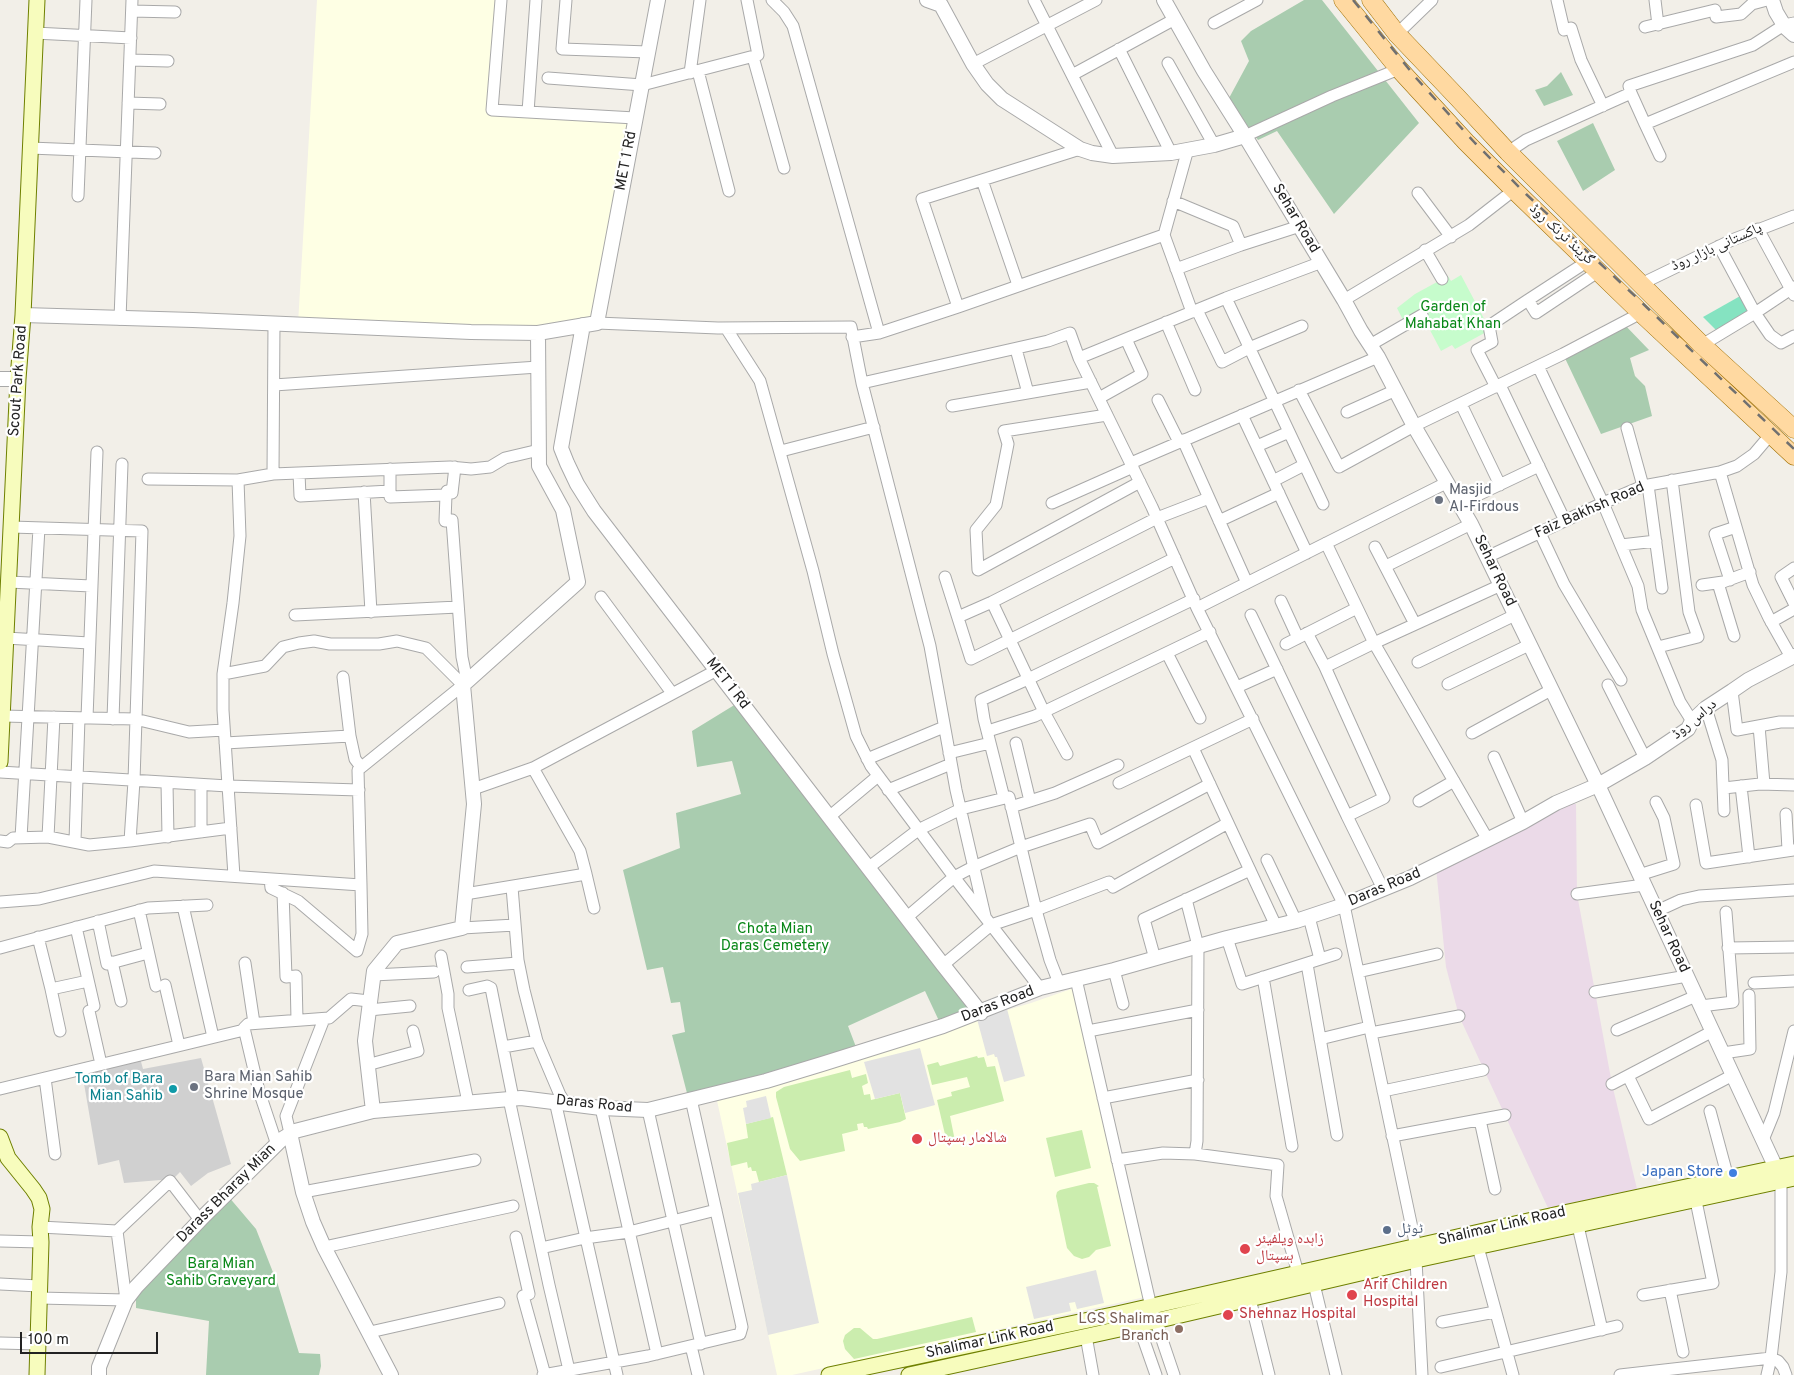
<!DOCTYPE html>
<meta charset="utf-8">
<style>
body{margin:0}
#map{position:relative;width:1794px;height:1375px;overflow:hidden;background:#f2efe8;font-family:Overpass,sans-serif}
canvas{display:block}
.scale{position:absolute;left:20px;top:1332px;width:138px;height:22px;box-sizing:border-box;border:2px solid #222;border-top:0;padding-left:6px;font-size:15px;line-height:18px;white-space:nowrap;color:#222;-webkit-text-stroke:4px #fff;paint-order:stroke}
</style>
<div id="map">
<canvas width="1794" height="1375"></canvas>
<div class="scale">100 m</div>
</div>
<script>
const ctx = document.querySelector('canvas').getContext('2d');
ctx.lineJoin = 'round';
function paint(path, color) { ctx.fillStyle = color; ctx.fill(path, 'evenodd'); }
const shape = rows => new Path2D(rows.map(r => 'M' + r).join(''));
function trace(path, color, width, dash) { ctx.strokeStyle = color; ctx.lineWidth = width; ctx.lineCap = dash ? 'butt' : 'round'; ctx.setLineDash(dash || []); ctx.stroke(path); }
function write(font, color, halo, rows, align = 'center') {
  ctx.font = font + ' Overpass,"Noto Naskh Arabic",sans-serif'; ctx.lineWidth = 4.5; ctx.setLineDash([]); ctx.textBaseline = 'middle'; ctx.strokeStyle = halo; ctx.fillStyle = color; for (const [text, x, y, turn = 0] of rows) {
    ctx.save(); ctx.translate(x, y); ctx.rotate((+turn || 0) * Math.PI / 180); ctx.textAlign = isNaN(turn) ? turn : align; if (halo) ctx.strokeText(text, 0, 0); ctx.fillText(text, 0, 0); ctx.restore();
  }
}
paint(shape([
 [1556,803,1576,804,1577,894,1612,1084,1637,1189,1548,1208,1459,1016,1446,967,1436,868]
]), '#ebdae8');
paint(shape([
 [317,0,501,0,492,109,635,118,597,323,538,333,298,324],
 [1074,988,1145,1297,792,1375,777,1375,716,1096,1031,1003]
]), '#feffe4');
paint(shape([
 [140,1058,143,1069,201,1058,231,1164,208,1173,191,1186,180,1172,173,1179,124,1183,119,1160,98,1165,82,1072]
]), '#d0d0d0');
paint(shape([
 [977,1056,978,1058,984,1057,987,1067,995,1066,1004,1101,950,1116,955,1141,947,1143,937,1100,952,1096,951,1092,970,1087,967,1077,932,1085,927,1065,938,1062,940,1066],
 [850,1070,852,1078,866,1074,868,1083,862,1086,864,1095,870,1094,871,1100,900,1093,906,1119,900,1122,868,1129,867,1127,864,1127,863,1123,857,1124,858,1130,842,1134,845,1151,800,1161,790,1149,776,1097,776,1092,784,1087],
 [773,1117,787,1175,759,1182,756,1171,752,1171,751,1167,748,1168,747,1162,731,1166,727,1143,748,1138,746,1124],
 [1082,1130,1091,1168,1055,1177,1046,1138],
 [1089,1183,1094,1183,1099,1186,1097,1187,1111,1246,1096,1250,1089,1257,1082,1259,1074,1256,1067,1248,1056,1196,1057,1192,1060,1190],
 [972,1317,976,1332,854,1359,845,1349,843,1341,845,1335,854,1328,860,1328,873,1339,877,1339]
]), '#cbedae');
paint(shape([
 [1304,0,1322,0,1419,123,1334,214,1277,131,1258,140,1228,100,1249,61,1241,41,1251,31],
 [1561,72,1573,95,1544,106,1535,90,1547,86],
 [1593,123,1615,170,1583,191,1557,141],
 [1623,323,1649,350,1630,358,1635,376,1645,386,1652,416,1601,434,1563,354],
 [736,704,976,1011,940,1023,925,991,848,1026,856,1047,688,1097,672,1035,685,1032,680,1002,671,1003,663,967,647,970,623,870,680,848,676,813,741,794,732,761,697,767,692,731],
 [228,1196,256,1229,278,1285,299,1353,320,1354,321,1366,319,1375,206,1375,209,1321,136,1308,136,1299,142,1286]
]), '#a9ccaf');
paint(shape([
 [1461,275,1490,330,1455,349,1452,345,1441,351,1422,315,1405,324,1397,308,1415,294,1448,276,1451,281]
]), '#c6fccc');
paint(shape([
 [1742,295,1753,312,1719,333,1703,317]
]), '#85e3c1');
paint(shape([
 [1007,1009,1025,1076,1004,1082,997,1057,995,1057,994,1054,987,1056,977,1019],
 [920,1048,935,1105,905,1113,900,1093,875,1099,864,1062],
 [766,1096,771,1118,746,1124,743,1108,747,1107,746,1101],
 [787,1175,819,1323,768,1335,738,1193,752,1190,751,1184],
 [1096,1270,1104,1303,1077,1309,1075,1302,1069,1303,1071,1311,1034,1319,1026,1287]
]), '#e2e2e2');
const minor = shape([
 [501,0,492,110,635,118],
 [566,0,562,49,648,52],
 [772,0,784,12,793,26,879,333],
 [1034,0,1113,156],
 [1557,0,1564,30,1571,28,1581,60,1603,106],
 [1655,0,1658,25],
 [132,11,175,12],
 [1214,23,1257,0],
 [1645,27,1715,10,1716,17,1741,14,1752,4,1767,0],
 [35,33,131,38],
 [1397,34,1432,0],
 [1119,49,1171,153],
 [753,57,784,168],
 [130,60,168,61],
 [1168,63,1214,145],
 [973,64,1096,0],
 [698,71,729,191],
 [690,73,700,0],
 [1072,75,1175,19],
 [548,78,642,85,758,55,747,0],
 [1631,93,1645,124,1794,62],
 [128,103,160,104],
 [528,112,536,0],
 [1645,124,1660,156],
 [1245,136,1332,96,1399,69],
 [30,148,155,153],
 [1188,149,1164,235,1192,312],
 [1508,152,1526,140,1631,93,1629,86,1753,45,1784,25,1794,23],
 [982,180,1018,285],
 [1418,193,1451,237],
 [78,196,86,0],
 [1173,201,1233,226,1241,245],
 [1758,229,1794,295],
 [1719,246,1755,313,1770,335,1781,343,1794,336],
 [1425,250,1442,279],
 [1176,269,1241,245,1300,226],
 [1641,284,1732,240,1794,216],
 [1226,298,1323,504],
 [1344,300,1469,225,1514,190],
 [1528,300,1588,261],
 [958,307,922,199,1080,149],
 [1197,310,1222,362,1249,348,1302,326],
 [120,319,132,0],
 [1166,322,1195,390],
 [597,323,718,328,851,327,862,383,930,646,956,790,985,916],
 [726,328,760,381,813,571,833,654,856,736,871,766,954,877,1040,988],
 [852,337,879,333,958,307,1164,235],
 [1370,345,1422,315],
 [1702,345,1755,313,1794,287],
 [1016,349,1028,393],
 [1079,358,1226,298,1322,262],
 [1538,366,1603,503,1638,586,1642,610,1680,702,1692,721],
 [862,383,1048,341,1070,333,1079,358,1152,507,1197,608,1344,905,1416,1247],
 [274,385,538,367],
 [1500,385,1565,521],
 [1496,387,1477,350,1492,342,1489,326,1528,300,1536,313,1599,271],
 [1299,390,1339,467,1414,426,1563,354,1641,313],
 [1099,398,1142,374,1126,339],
 [1158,400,1179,442],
 [1461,404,1500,485],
 [952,406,1091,382],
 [1347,412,1396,390],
 [1107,415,1004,431,1008,444,996,505,976,530,978,570,1140,482],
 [1242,415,1307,553],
 [1627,428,1643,486],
 [1183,440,1247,583],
 [1257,446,1289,432],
 [781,451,874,427],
 [1131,463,1378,357],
 [455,467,452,493,447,491,446,495,445,521,452,520,462,657,467,681],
 [390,469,390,497,446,495],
 [1720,472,1753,585,1769,618,1791,657],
 [299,473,300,496,390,491],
 [273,474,450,467,471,469,490,467,505,458,539,450],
 [148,479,238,480,273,474,274,323],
 [1273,481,1304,465],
 [1648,485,1662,588],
 [364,492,371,612],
 [1052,503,1133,467],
 [1459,504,1539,466],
 [1219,521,1279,493],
 [11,527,142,531,134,781,130,841],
 [1540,533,1564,584,1621,680],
 [1326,543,1374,643,1488,840],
 [1621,545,1656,541],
 [1375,547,1415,624],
 [1487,557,1603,503,1643,486,1720,472,1737,466,1754,454,1771,434],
 [1386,566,1471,524],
 [1794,568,1781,577,1794,603],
 [945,577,971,659,1175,558],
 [1730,580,1715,534,1736,527],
 [9,582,91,586],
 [1718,583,1734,636],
 [1702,585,1723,582,1750,572],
 [601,597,672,693],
 [1281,601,1298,638],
 [992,602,1157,518,1209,498],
 [1197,608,1446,483],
 [295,615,458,607],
 [1251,615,1347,816],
 [958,617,992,602,1044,712,1067,754],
 [1771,622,1794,609],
 [1307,633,1325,667,1384,798,1347,816,1383,889],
 [6,638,89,643],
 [1286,644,1357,608],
 [1658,647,1698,637,1689,612,1672,480],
 [1167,653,1200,718],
 [1418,662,1515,615],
 [1325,667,1374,643,1501,585],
 [343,677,350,736,355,759,361,767],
 [1448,684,1529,645],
 [1608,685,1645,758],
 [1237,687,1277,669],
 [1732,691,1737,730,1780,722,1794,722],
 [1706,708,1722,760,1724,811],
 [2,716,135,719,189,732,224,730],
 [87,718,97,452],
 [113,719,122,464],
 [1759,726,1764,784],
 [988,731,1035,716,1210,632],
 [1472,733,1551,690],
 [225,743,350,736],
 [1016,743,1030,801],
 [1193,748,1276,926],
 [949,753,990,743],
 [1494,757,1523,822],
 [867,759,944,727],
 [533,768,580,851,586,874],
 [0,772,228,786,359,790],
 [167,783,168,837],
 [1119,783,1253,719],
 [1741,786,1749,857],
 [1724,788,1760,784,1794,785],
 [473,789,533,768,717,670],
 [888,790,951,764],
 [1004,798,984,719,981,700,1028,679,1194,599],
 [1419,801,1454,781],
 [1696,805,1706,863,1794,850],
 [1011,807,1055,793,1118,765],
 [1786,814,1788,850],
 [829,817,878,776],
 [201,832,201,785],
 [48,837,54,717],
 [21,838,39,528],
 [0,841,8,842,13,838,48,837,89,845,130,841,231,828],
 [75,841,79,718],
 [1267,860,1296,921],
 [868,868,918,830,961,809,1009,797,1036,910,1050,960,1059,983],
 [1639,875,1674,864,1664,818,1656,802],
 [234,876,223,710,223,674,233,603,240,536,238,480],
 [270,879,271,888,298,901,357,951,362,934,361,885],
 [512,887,518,960,524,990,537,1041,560,1095,565,1103],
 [283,893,286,977,296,976,297,1020],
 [465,894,586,874,594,908],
 [1577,894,1644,885],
 [1186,899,1198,946,1197,1141,1195,1154,1278,1165,1276,1196,1298,1273],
 [0,902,39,899,154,871,361,885,358,770,463,685,426,648,397,641,379,644,330,644,314,641,299,643,283,647,265,666,223,674],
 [183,906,213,1037],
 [139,910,156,986],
 [1657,911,1681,900,1699,896,1794,890],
 [1309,917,1320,959],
 [906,918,954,877,973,867,1021,847,1090,824,1098,843,1210,784],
 [98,921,107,964,148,953],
 [76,927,94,1006],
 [462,928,515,925],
 [38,937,51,989,88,981],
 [1227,938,1242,984,1336,954],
 [0,948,148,908,207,905],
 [1728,948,1794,947],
 [441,956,448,994,448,1008,468,1102],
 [1155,959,1144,919,1250,870],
 [112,962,121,1001],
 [245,963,254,1023],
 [1307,964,1337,1135],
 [943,965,991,925,1036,910,1109,882,1113,887,1228,823],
 [467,967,518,963],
 [1114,970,1123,1004],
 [1358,972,1437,954],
 [373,975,434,972],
 [1263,977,1292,1146],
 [1076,979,1151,1307,1174,1375],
 [1754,983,1794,981],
 [165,985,179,1045],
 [51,989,60,1031],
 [469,990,487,986,491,988,513,1098],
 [1595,992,1687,976],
 [1701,1006,1733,1002,1726,912],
 [369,1010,410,1006],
 [89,1011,101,1064],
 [1617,1030,1696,996],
 [1088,1031,1198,1010],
 [1371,1033,1459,1016],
 [1320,1039,1369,1027],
 [503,1047,537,1041],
 [1723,1053,1750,1049,1749,995],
 [367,1065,418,1051,413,1031],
 [1628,1076,1649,1119,1733,1075],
 [45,1078,55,1154],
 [1612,1084,1713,1031],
 [0,1089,244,1030],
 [1383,1091,1483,1070],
 [1103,1098,1198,1080],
 [509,1099,549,1285,569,1370],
 [555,1101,617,1375],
 [601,1108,657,1354],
 [648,1110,701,1344],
 [1710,1111,1728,1178],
 [1480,1120,1495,1189],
 [290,1133,286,1116,324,1019],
 [1392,1136,1505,1115],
 [1763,1140,1774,1113,1794,1031],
 [277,1145,259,1091,244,1028,248,1024,329,1018,351,999,369,1001],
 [1117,1160,1163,1153,1195,1154],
 [303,1192,475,1160],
 [1578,1226,1602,1330],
 [40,1227,117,1231],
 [516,1237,529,1294,523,1296,545,1375],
 [0,1241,41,1242],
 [324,1247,513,1206],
 [1478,1247,1513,1375],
 [541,1248,585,1238,629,1232,716,1210],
 [1416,1260,1422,1375],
 [0,1284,39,1286],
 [1314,1284,1336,1375],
 [1670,1290,1683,1352],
 [1643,1295,1713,1283,1696,1201],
 [39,1298,126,1300,117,1231,170,1181,200,1220],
 [1250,1299,1269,1375],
 [1136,1318,1156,1375],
 [1442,1322,1495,1312],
 [370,1332,499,1303],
 [1086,1336,1093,1375],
 [0,1343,38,1344],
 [691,1346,698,1375],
 [1441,1367,1617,1326],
 [543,1375,648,1356,740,1334,742,1327,691,1099],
 [1620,1375,1771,1358,1778,1361,1783,1367,1786,1375],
 [1767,1375,1771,1358,1781,1272,1781,1181]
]);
const tertiary = shape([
 [927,0,941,5,973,64,987,84,1002,99,1080,149,1092,153,1113,156,1171,153,1214,145,1245,136],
 [1164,0,1204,71,1245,136,1344,300,1361,331,1378,357,1414,426,1471,524,1598,785,1776,1168],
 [1772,0,1776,12,1785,27,1794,35],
 [23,315,193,320,471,332,538,333,597,323,658,0],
 [583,325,561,448,567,463,577,484,594,511,943,965,981,1013],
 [0,379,18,379],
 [373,1111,521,1098,601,1108,648,1110,766,1081,822,1064,943,1026,1040,988,1114,970,1227,938,1296,921,1344,905,1410,878,1523,822,1556,803,1598,785,1645,758,1688,729,1692,721,1706,708,1732,691,1748,680,1794,656],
 [290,1133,303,1192,313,1222,324,1247,391,1375],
 [99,1375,99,1367,126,1300,136,1287,205,1215,282,1139,295,1131,373,1111,365,1041,374,971,397,943,462,928,474,804,463,685,578,582,563,510,539,466,538,333]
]);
const secondary = shape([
 [0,762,18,379,23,315,37,0],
 [0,1137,8,1158,33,1189,39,1198,42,1209,40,1227,41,1242,37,1375],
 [829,1375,1117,1314,1559,1214,1794,1164],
 [909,1375,1138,1325,1416,1260,1794,1178]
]);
const primary = shape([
 [1343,0,1399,69,1466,142,1514,190,1641,313,1794,456],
 [1371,0,1397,34,1457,97,1508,152,1702,345,1794,429]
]);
trace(minor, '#a9a9a9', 13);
trace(tertiary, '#a9a9a9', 16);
trace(secondary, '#6f8001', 17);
trace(primary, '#9f6f00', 19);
trace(minor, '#fff', 11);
trace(tertiary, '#fff', 14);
trace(secondary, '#f7fcbd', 15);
trace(primary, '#ffd9a1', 18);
trace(shape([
 [1353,0,1417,79,1475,143,1526,194,1637,298,1794,449]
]), '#707070', 2.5, [10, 10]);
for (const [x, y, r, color] of [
 [1439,500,5,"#6b7280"],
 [194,1087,5,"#6b7280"],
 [173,1089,5,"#0f9aa8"],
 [917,1139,6,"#e0444e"],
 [1733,1173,5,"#3f7fe0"],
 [1387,1230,5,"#5c6f8a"],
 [1245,1249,6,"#e0444e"],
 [1352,1295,6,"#e0444e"],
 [1228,1315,6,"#e0444e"],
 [1179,1329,5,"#8d6e63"]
]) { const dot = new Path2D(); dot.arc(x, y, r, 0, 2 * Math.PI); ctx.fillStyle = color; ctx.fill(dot); trace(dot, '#fff', 2); }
write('15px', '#222', '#fff', [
 ["MET 1 Rd",627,161,-79],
 ["Sehar Road",1295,219,59],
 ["گرینڈ ٹرنک روڈ",1561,235,43],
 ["پاکستانی بازار روڈ",1717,248,-24],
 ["Scout Park Road",19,381,-86],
 ["Faiz Bakhsh Road",1590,511,-24],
 ["Sehar Road",1494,571,64],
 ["MET 1 Rd",727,684,52],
 ["دراس روڈ",1695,720,-40],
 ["Daras Road",1385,888,-23],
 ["Sehar Road",1668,937,65],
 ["Daras Road",998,1005,-21],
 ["Daras Road",594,1105,6],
 ["Darass Bharay Mian",227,1194,-45],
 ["Shalimar Link Road",1502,1227,-13],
 ["Shalimar Link Road",990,1341,-12]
]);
write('15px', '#088717', '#fff', [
 ["Garden of",1453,308],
 ["Mahabat Khan",1453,325],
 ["Chota Mian",775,930],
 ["Daras Cemetery",775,947],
 ["Bara Mian",221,1265],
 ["Sahib Graveyard",221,1282]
]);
write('15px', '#5b616d', '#fff', [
 ["Masjid",1449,491],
 ["Al-Firdous",1449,508],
 ["Bara Mian Sahib",204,1078],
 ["Shrine Mosque",204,1095]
], 'left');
write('15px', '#0d838f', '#fff', [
 ["Tomb of Bara",163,1080],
 ["Mian Sahib",163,1097]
], 'right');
write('15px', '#be3a42', '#fff', [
 ["شالامار ہسپتال",928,1139],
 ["زاہدہ ویلفیئر",1256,1240],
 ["ہسپتال",1256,1257],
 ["Arif Children",1363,1286],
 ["Hospital",1363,1303],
 ["Shehnaz Hospital",1239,1315]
], 'left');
write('15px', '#366cbe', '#fff', [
 ["Japan Store",1723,1173]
], 'right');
write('15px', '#4e5e75', '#fff', [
 ["ٹوٹل",1397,1230]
], 'left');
write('15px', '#785e54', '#fff', [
 ["LGS Shalimar",1169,1320],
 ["Branch",1169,1337]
], 'right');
</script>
